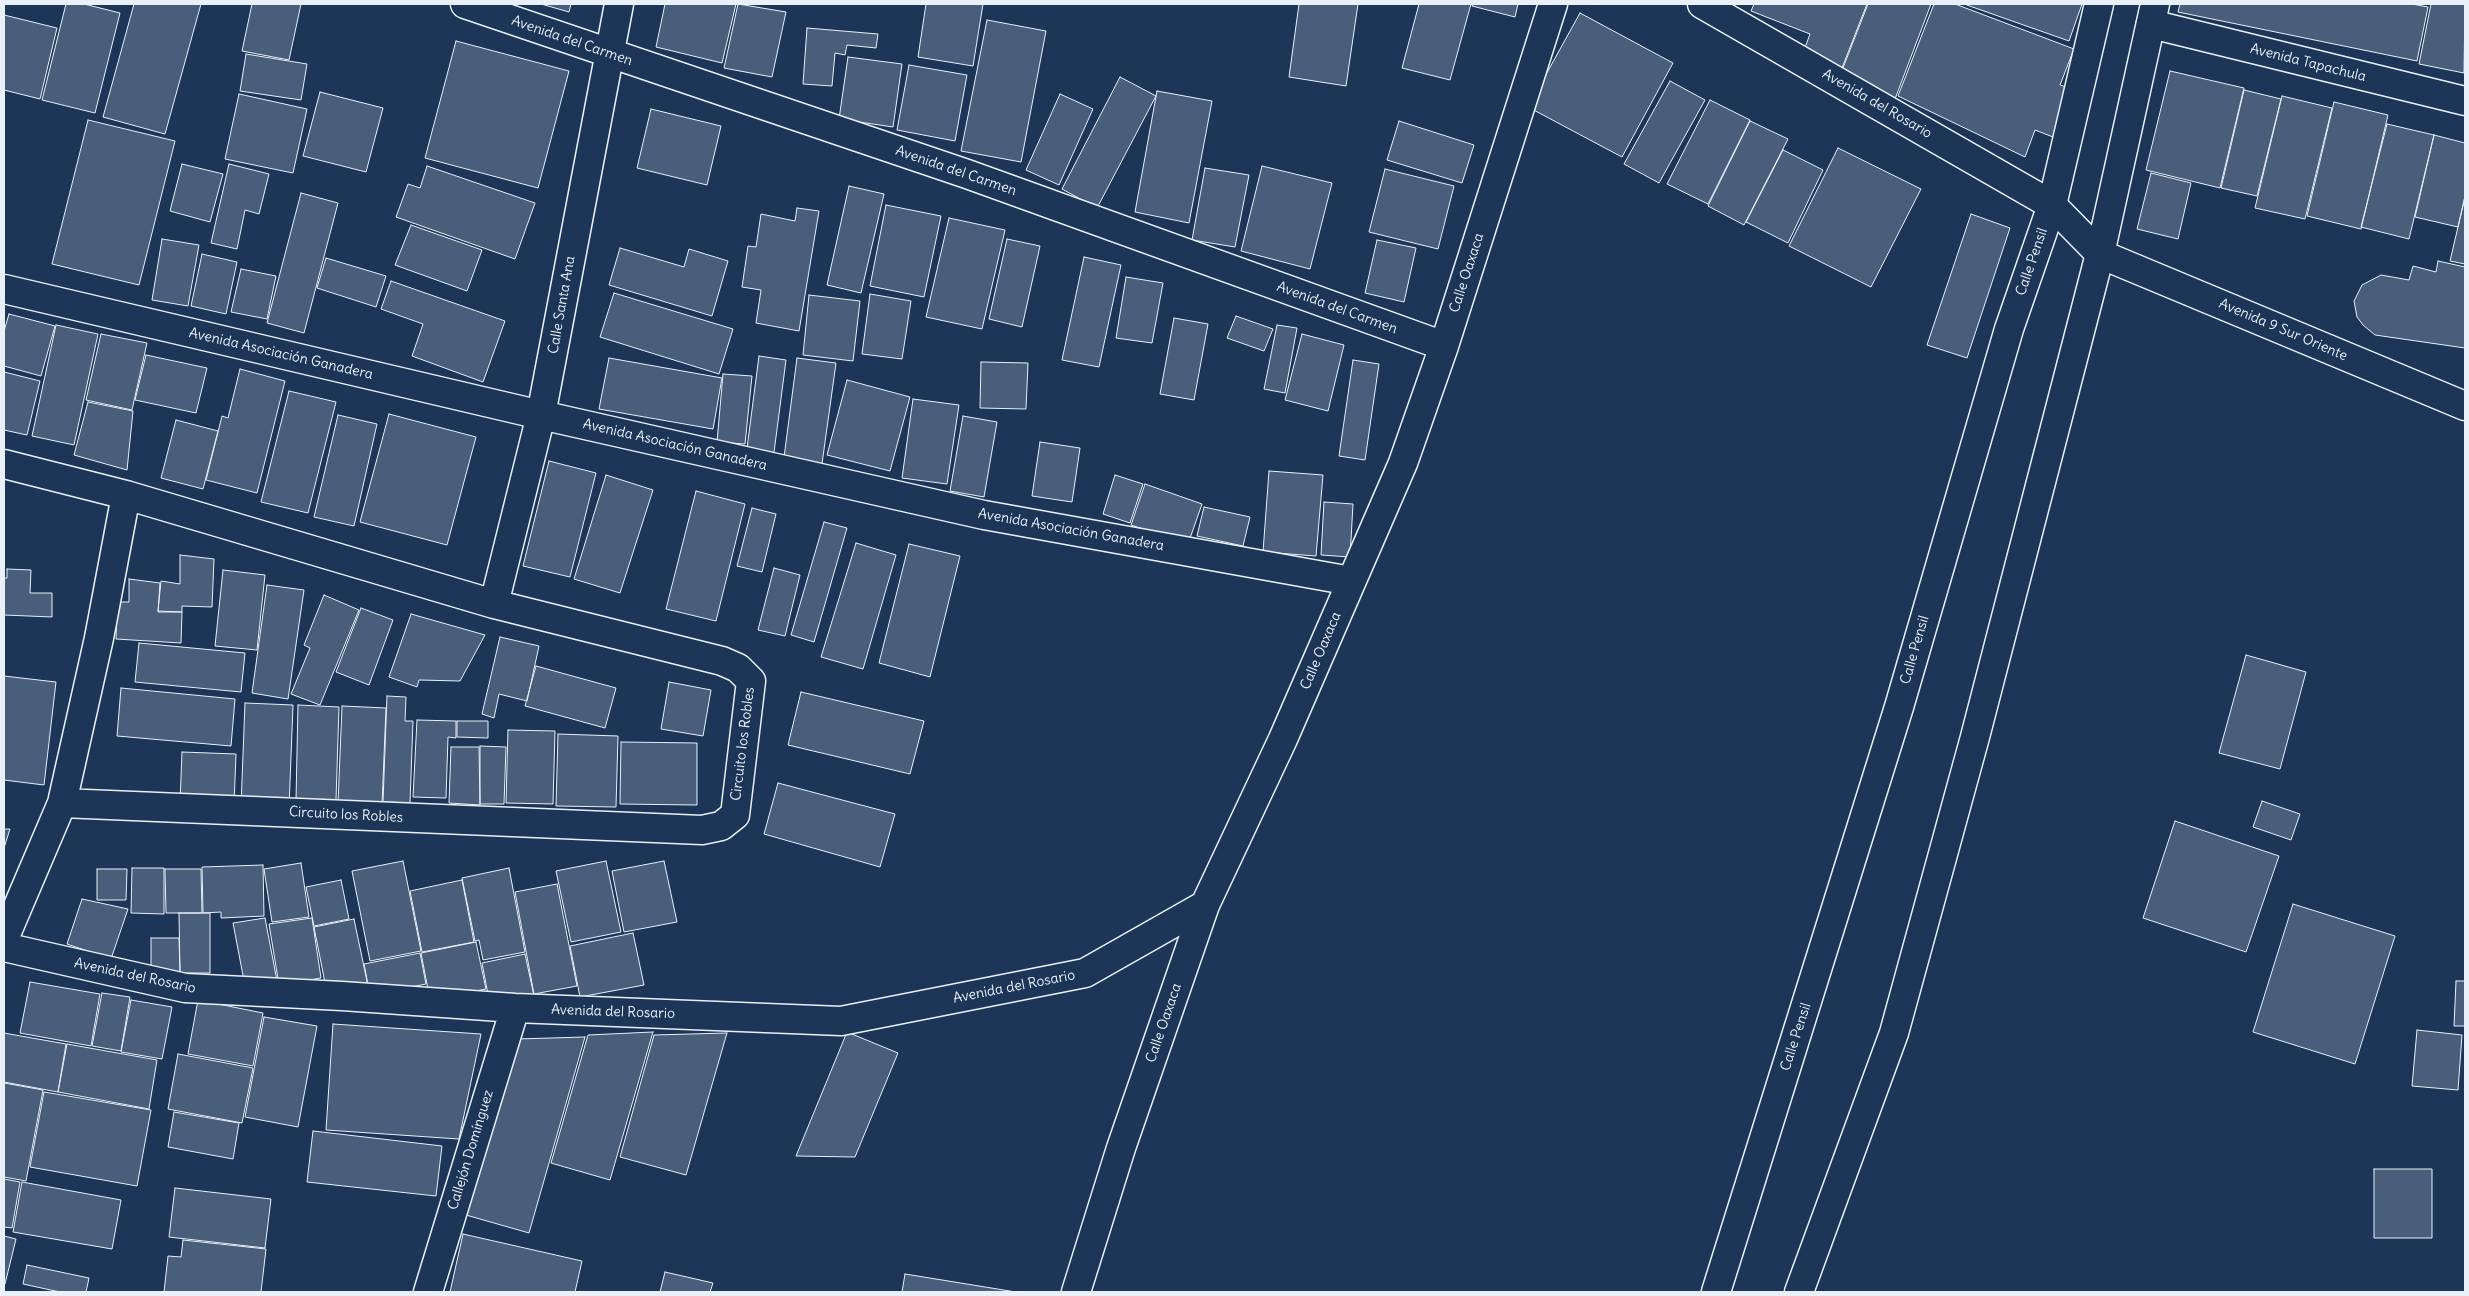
<!DOCTYPE html>
<meta charset="utf-8">
<style>
body{margin:0}
#map{position:relative;width:2469px;height:1296px;overflow:hidden;background:#1d3557;font-family:Delius,sans-serif}
canvas{display:block}
.frame{position:absolute;inset:0;border:5px solid #e8f1f8;pointer-events:none}
</style>
<div id="map">
<canvas width="2469" height="1296"></canvas>
<div class="frame"></div>
</div>
<script>
const ctx = document.querySelector('canvas').getContext('2d');
ctx.lineJoin = 'round';
function paint(path, color) { ctx.fillStyle = color; ctx.fill(path, 'evenodd'); }
const shape = rows => new Path2D(rows.map(r => 'M' + r).join(''));
function trace(path, color, width, dash) { ctx.strokeStyle = color; ctx.lineWidth = width; ctx.lineCap = dash ? 'butt' : 'round'; ctx.setLineDash(dash || []); ctx.stroke(path); }
function write(font, color, halo, rows, align = 'center') {
  ctx.font = font + ' Delius,sans-serif'; ctx.lineWidth = 5; ctx.setLineDash([]); ctx.textBaseline = 'middle'; ctx.strokeStyle = halo; ctx.fillStyle = color; for (const [text, x, y, turn = 0] of rows) {
    ctx.save(); ctx.translate(x, y); ctx.rotate((+turn || 0) * Math.PI / 180); ctx.textAlign = isNaN(turn) ? turn : align; if (halo) ctx.strokeText(text, 0, 0); ctx.fillText(text, 0, 0); ctx.restore();
  }
}
const building = shape([
 [66,4,84,4,120,13,95,113,42,100,66,4],
 [134,4,201,4,165,134,103,117,134,4],
 [252,4,301,4,289,60,242,51,252,4],
 [541,4,571,4,569,12,541,4],
 [665,4,736,4,722,63,656,47,665,4],
 [738,4,786,12,772,77,724,68,738,4],
 [926,4,983,4,973,66,918,57,926,4],
 [1299,4,1358,4,1346,86,1289,77,1299,4],
 [1419,4,1471,4,1450,80,1402,68,1419,4],
 [1473,4,1518,4,1515,17,1472,6,1473,4],
 [1754,4,1867,4,1842,68,1803,53,1810,34,1751,11,1754,4],
 [1868,4,1931,4,1895,99,1839,78,1868,4],
 [1934,4,1955,4,2074,49,2060,85,2072,89,2053,137,2035,130,2025,157,1898,96,1934,4],
 [1964,4,2082,4,2069,41,1964,4],
 [2180,4,2412,4,2428,7,2417,61,2178,12,2180,4],
 [2431,4,2465,4,2464,73,2419,64,2431,4],
 [1580,13,1673,63,1622,157,1528,107,1580,13],
 [4,15,57,28,40,99,4,90,4,15],
 [987,20,1046,31,1021,162,961,151,987,20],
 [807,28,878,34,876,48,847,45,845,55,835,53,832,86,803,84,807,28],
 [456,41,569,71,538,188,425,158,456,41],
 [246,54,307,64,301,100,240,91,246,54],
 [848,57,902,64,893,127,839,119,848,57],
 [909,65,967,75,955,141,897,130,909,65],
 [2170,71,2244,88,2220,188,2146,170,2170,71],
 [1120,77,1156,96,1097,208,1062,189,1120,77],
 [1670,81,1705,100,1659,183,1624,164,1670,81],
 [2244,90,2281,99,2257,196,2221,188,2244,90],
 [1157,91,1212,101,1189,223,1135,212,1157,91],
 [320,92,383,108,366,172,303,156,320,92],
 [239,94,307,109,293,173,225,159,239,94],
 [1060,94,1093,109,1059,185,1026,170,1060,94],
 [2282,96,2332,108,2305,219,2255,208,2282,96],
 [1710,100,1750,120,1708,204,1667,184,1710,100],
 [2334,102,2388,115,2361,229,2307,216,2334,102],
 [651,109,721,126,707,185,637,168,651,109],
 [88,120,175,141,139,285,52,264,88,120],
 [1399,121,1474,145,1462,183,1387,160,1399,121],
 [1750,121,1788,139,1744,225,1708,206,1750,121],
 [2387,124,2434,135,2409,239,2361,227,2387,124],
 [2434,135,2465,143,2465,196,2458,227,2415,217,2434,135],
 [1838,148,1921,189,1871,287,1789,246,1838,148],
 [1783,150,1823,170,1788,243,1746,222,1783,150],
 [182,164,223,174,210,222,170,211,182,164],
 [229,164,269,174,259,214,245,210,237,249,211,243,229,164],
 [427,166,535,203,515,259,396,217,408,184,420,188,427,166],
 [1262,166,1332,183,1310,269,1241,251,1262,166],
 [1205,168,1249,175,1235,247,1192,240,1205,168],
 [1385,169,1454,186,1438,249,1369,232,1385,169],
 [2151,173,2191,183,2178,239,2137,229,2151,173],
 [849,186,884,194,861,293,827,285,849,186],
 [301,193,338,203,304,333,267,323,301,193],
 [2465,197,2465,264,2450,261,2465,197],
 [886,205,941,216,924,297,870,286,886,205],
 [797,208,819,211,799,331,756,323,761,290,742,287,748,246,756,247,761,214,795,221,797,208],
 [1971,214,2010,228,1967,358,1927,345,1971,214],
 [949,218,1005,230,982,329,926,317,949,218],
 [411,225,482,250,467,291,395,265,411,225],
 [162,239,199,245,188,306,152,300,162,239],
 [1007,239,1040,246,1022,327,989,319,1007,239],
 [1377,240,1416,248,1404,302,1365,293,1377,240],
 [620,248,684,267,689,249,728,261,712,316,609,285,620,248],
 [202,254,237,262,226,314,191,306,202,254],
 [1084,257,1121,265,1099,367,1062,360,1084,257],
 [326,258,386,276,376,307,317,288,326,258],
 [2438,261,2465,267,2465,348,2375,335,2363,325,2357,317,2354,301,2362,285,2381,275,2409,280,2413,266,2436,272,2438,261],
 [241,269,276,276,267,319,231,312,241,269],
 [1126,277,1163,283,1152,343,1116,338,1126,277],
 [391,281,505,321,483,382,412,356,423,324,381,309,391,281],
 [614,293,733,329,719,374,600,337,614,293],
 [870,294,911,301,902,359,862,354,870,294],
 [809,295,860,301,853,361,803,355,809,295],
 [9,314,55,326,41,376,4,366,4,331,9,314],
 [1236,316,1273,329,1264,351,1227,338,1236,316],
 [1174,318,1208,324,1194,400,1160,394,1174,318],
 [56,325,98,334,74,445,32,436,56,325],
 [1277,325,1297,328,1285,393,1264,389,1277,325],
 [101,334,147,343,132,410,86,400,101,334],
 [1302,334,1344,345,1328,411,1285,400,1302,334],
 [146,355,207,368,196,413,135,400,146,355],
 [759,356,786,360,773,460,746,456,759,356],
 [609,358,722,378,713,429,599,409,609,358],
 [797,358,836,363,821,471,783,465,797,358],
 [1353,360,1379,364,1365,460,1339,456,1353,360],
 [981,362,1028,363,1026,409,980,408,981,362],
 [240,369,285,381,257,493,206,480,222,416,228,418,240,369],
 [4,372,40,381,27,435,4,430,4,372],
 [723,374,752,376,745,444,717,442,723,374],
 [847,380,910,397,890,471,827,455,847,380],
 [289,391,336,402,308,513,261,502,289,391],
 [913,399,959,405,947,484,902,478,913,399],
 [88,402,133,411,127,470,74,455,88,402],
 [389,414,476,437,447,545,360,522,389,414],
 [338,415,377,424,354,526,314,517,338,415],
 [963,416,997,422,984,497,950,491,963,416],
 [176,420,218,431,203,489,161,478,176,420],
 [1040,442,1080,448,1072,502,1032,496,1040,442],
 [549,461,596,473,570,577,523,566,549,461],
 [1269,471,1323,475,1316,556,1263,552,1269,471],
 [606,475,653,490,620,593,574,579,606,475],
 [1115,475,1143,484,1130,523,1103,514,1115,475],
 [1145,484,1202,504,1188,544,1131,525,1145,484],
 [696,491,745,504,716,621,666,609,696,491],
 [1324,502,1353,504,1350,557,1321,555,1324,502],
 [1204,507,1250,517,1243,546,1197,536,1204,507],
 [752,508,776,514,762,572,737,566,752,508],
 [824,522,847,528,814,642,791,635,824,522],
 [856,543,896,555,863,669,821,657,856,543],
 [909,544,960,556,930,677,879,663,909,544],
 [180,555,214,559,212,607,182,606,182,612,158,611,161,581,180,584,180,555],
 [774,568,800,575,785,636,758,630,774,568],
 [7,569,31,570,30,593,52,593,52,617,4,615,4,578,7,578,7,569],
 [223,570,265,575,257,650,215,646,223,570],
 [129,579,160,583,158,612,182,612,181,643,116,639,117,602,129,602,129,579],
 [267,585,304,590,288,699,252,693,267,585],
 [324,595,359,610,320,705,291,694,310,648,304,645,324,595],
 [361,608,393,620,369,685,336,672,361,608],
 [411,614,485,635,460,681,419,680,417,687,389,677,411,614],
 [500,637,539,646,527,701,499,694,494,718,482,714,500,637],
 [139,643,245,653,241,692,135,682,139,643],
 [2246,655,2306,672,2280,769,2219,753,2246,655],
 [536,666,616,688,605,728,525,706,536,666],
 [4,676,56,682,44,785,4,780,4,676],
 [669,682,711,690,703,736,661,729,669,682],
 [121,688,235,699,231,746,117,736,121,688],
 [801,692,924,721,910,774,788,745,801,692],
 [387,696,406,697,405,721,413,721,410,803,383,802,387,696],
 [245,703,293,705,289,808,241,806,245,703],
 [298,705,339,707,336,800,296,800,298,705],
 [342,706,386,708,382,805,338,803,342,706],
 [417,720,456,721,456,738,448,737,446,798,413,797,417,720],
 [457,721,488,721,488,738,457,737,457,721],
 [508,730,555,731,553,804,506,803,508,730],
 [558,734,618,736,616,807,556,806,558,734],
 [621,742,697,743,697,805,620,804,621,742],
 [480,746,506,747,504,804,480,804,480,746],
 [451,747,479,747,480,805,449,803,451,747],
 [182,752,236,754,234,805,180,803,182,752],
 [778,783,895,814,880,867,764,834,778,783],
 [2262,801,2300,814,2291,840,2253,827,2262,801],
 [2175,821,2279,856,2246,952,2143,918,2175,821],
 [4,829,10,829,4,848,4,829],
 [403,861,421,951,370,961,352,871,403,861],
 [606,861,621,932,571,942,556,871,606,861],
 [664,861,677,922,624,932,612,871,664,861],
 [301,863,309,917,272,922,264,869,301,863],
 [263,865,264,916,221,918,221,912,203,913,202,867,263,865],
 [132,868,164,868,164,914,131,913,132,868],
 [509,868,525,952,483,960,479,940,475,941,462,878,509,868],
 [97,869,127,869,126,900,97,900,97,869],
 [165,869,201,869,202,913,166,913,165,869],
 [341,880,349,919,314,926,306,887,341,880],
 [462,880,474,942,422,952,410,891,462,880],
 [557,884,577,986,534,994,515,892,557,884],
 [82,899,128,909,111,959,67,944,82,899],
 [2293,904,2395,936,2355,1064,2253,1032,2293,904],
 [179,913,210,913,210,973,180,973,179,913],
 [265,918,277,981,245,986,233,923,265,918],
 [312,918,321,978,279,985,269,924,312,918],
 [354,919,368,986,327,993,314,927,354,919],
 [633,933,644,985,580,997,570,946,633,933],
 [151,938,179,938,180,973,151,973,151,938],
 [476,942,486,989,430,1000,421,953,476,942],
 [420,953,426,984,370,995,364,964,420,953],
 [525,954,534,996,490,1005,482,963,525,954],
 [2456,981,2465,981,2465,1026,2454,1026,2456,981],
 [30,982,100,994,91,1046,20,1033,30,982],
 [102,993,130,997,121,1051,92,1046,102,993],
 [131,1000,172,1007,162,1059,121,1052,131,1000],
 [198,1000,263,1013,253,1066,188,1054,198,1000],
 [264,1017,317,1026,298,1127,245,1117,264,1017],
 [333,1024,481,1034,459,1139,326,1130,333,1024],
 [2417,1030,2462,1035,2458,1090,2412,1086,2417,1030],
 [653,1032,610,1180,551,1163,588,1035,653,1032],
 [847,1032,898,1053,855,1157,796,1156,847,1032],
 [4,1033,66,1044,58,1092,4,1082,4,1033],
 [727,1033,686,1175,620,1157,654,1035,727,1033],
 [585,1037,529,1233,466,1215,516,1039,585,1037],
 [67,1044,157,1060,149,1109,58,1092,67,1044],
 [178,1054,253,1068,242,1123,168,1109,178,1054],
 [4,1083,43,1090,26,1181,4,1177,4,1083],
 [44,1092,151,1110,137,1186,30,1167,44,1092],
 [174,1112,239,1123,233,1159,168,1147,174,1112],
 [313,1131,442,1146,436,1196,307,1182,313,1131],
 [2374,1169,2432,1169,2432,1238,2374,1238,2374,1169],
 [4,1179,20,1182,12,1228,4,1227,4,1179],
 [22,1182,121,1200,112,1249,13,1232,22,1182],
 [175,1188,271,1199,265,1248,169,1237,175,1188],
 [463,1234,582,1261,575,1292,450,1292,463,1234],
 [4,1236,16,1239,5,1284,4,1284,4,1236],
 [183,1240,266,1249,261,1292,164,1292,168,1256,181,1257,183,1240],
 [27,1265,89,1278,86,1292,60,1292,23,1284,27,1265],
 [665,1272,713,1283,710,1292,660,1292,665,1272],
 [905,1274,1016,1292,902,1292,905,1274]
]);
paint(building, '#495e7a');
trace(building, '#e8f1f8', 1);
const minor = shape([
 [465,4,967,174,1444,346],
 [1702,4,2052,205,2100,254,2465,406],
 [2151,24,2465,101],
 [4,289,541,415,984,515,1351,581],
 [4,464,126,495,494,604,722,661,738,668,751,681,735,815,721,826,702,830,62,803],
 [494,604,541,415,619,4],
 [4,939,62,803,99,638,126,495],
 [4,947,185,988,342,996,515,1008,841,1021,1085,973,1205,905],
 [428,1292,515,1008],
 [1076,1292,1121,1148,1205,905,1283,739,1403,463,1444,346,1553,4]
]);
const secondary = shape([
 [1716,1292,1899,707,2009,329,2052,205,2099,4],
 [1799,1292,1894,1033,1975,737,2100,254,2155,4]
]);
trace(minor, '#e8f1f8', 31);
trace(secondary, '#e8f1f8', 31);
trace(minor, '#1d3557', 28);
trace(secondary, '#1d3557', 28);
write('14px', '#e8f1f8', '#1d3557', [
 ["Avenida del Carmen",572,41,19],
 ["Avenida Tapachula",2308,63,14],
 ["Avenida del Rosario",1877,104,30],
 ["Avenida del Carmen",956,171,19],
 ["Calle Pensil",2032,262,-71],
 ["Calle Oaxaca",1467,273,-72],
 ["Calle Santa Ana",562,305,-80],
 ["Avenida del Carmen",1337,308,20],
 ["Avenida 9 Sur Oriente",2283,330,23],
 ["Avenida Asociación Ganadera",281,354,13],
 ["Avenida Asociación Ganadera",675,445,13],
 ["Avenida Asociación Ganadera",1071,530,10],
 ["Calle Pensil",1915,650,-74],
 ["Calle Oaxaca",1321,651,-67],
 ["Circuito los Robles",743,744,-83],
 ["Circuito los Robles",346,815,3],
 ["Avenida del Rosario",135,976,12],
 ["Avenida del Rosario",1014,987,-11],
 ["Avenida del Rosario",613,1012,2],
 ["Calle Oaxaca",1164,1023,-71],
 ["Calle Pensil",1796,1037,-72],
 ["Callejón Domínguez",471,1150,-73]
]);
</script>
